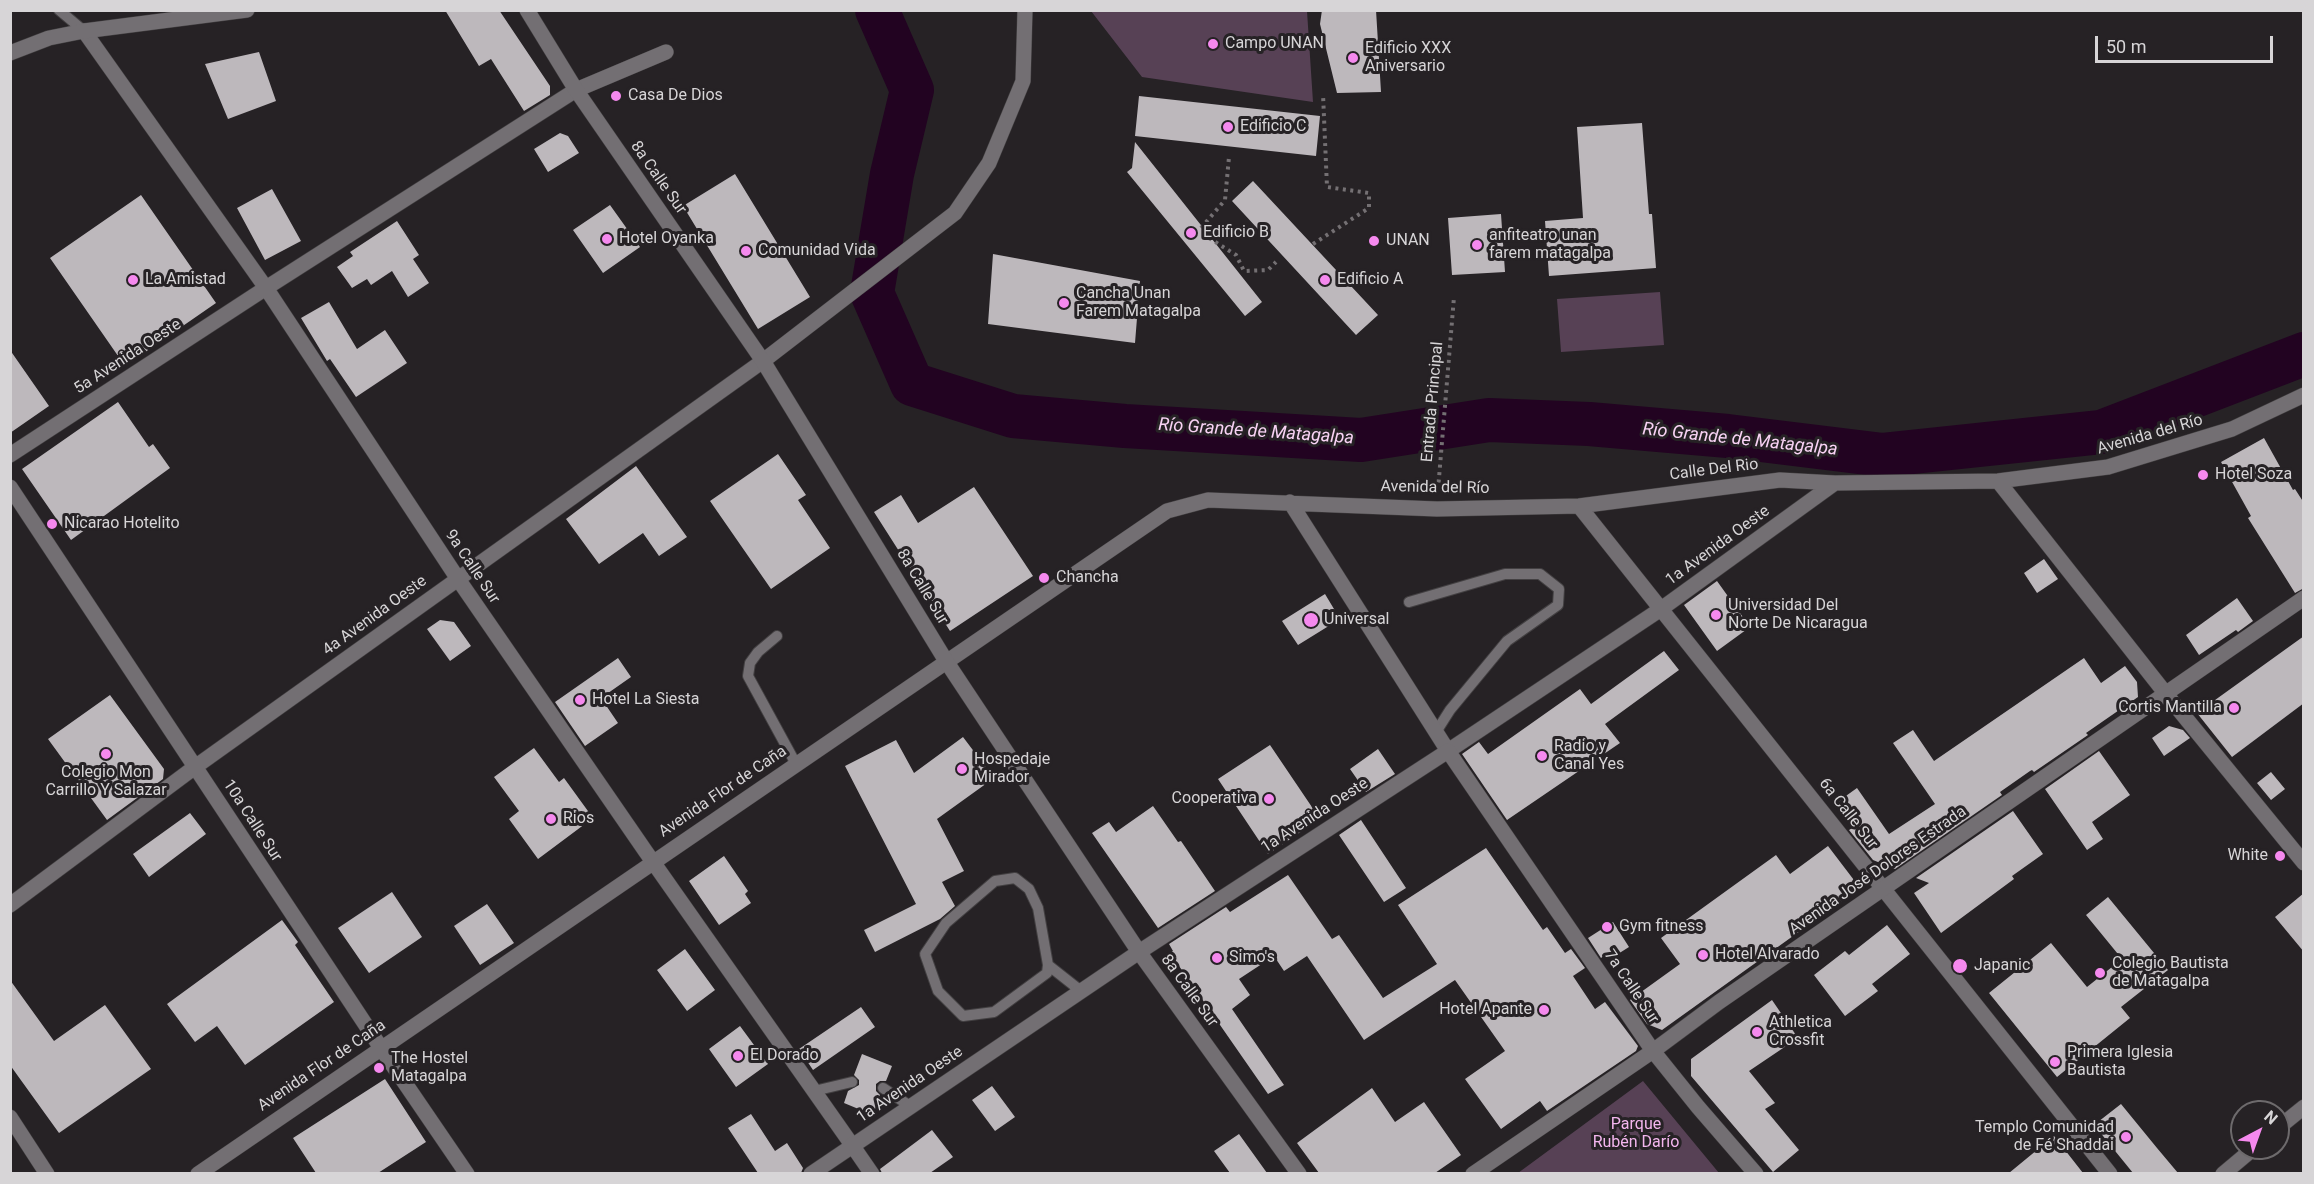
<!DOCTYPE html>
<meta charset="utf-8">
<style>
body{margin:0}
#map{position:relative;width:2314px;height:1184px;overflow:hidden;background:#262225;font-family:Roboto,sans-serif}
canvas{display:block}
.frame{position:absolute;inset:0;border:12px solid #d7d5d7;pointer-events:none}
.north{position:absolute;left:2230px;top:1100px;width:60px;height:60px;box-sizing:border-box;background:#262225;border:2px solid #6d6a6c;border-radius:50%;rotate:41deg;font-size:16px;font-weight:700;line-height:24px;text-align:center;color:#d7d5d7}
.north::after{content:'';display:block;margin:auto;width:21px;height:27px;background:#f589ee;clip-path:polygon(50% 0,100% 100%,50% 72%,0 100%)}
.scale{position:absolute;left:2095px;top:36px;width:178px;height:27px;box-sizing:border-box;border:3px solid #d7d5d7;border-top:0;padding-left:8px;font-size:18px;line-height:21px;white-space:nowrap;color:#d7d5d7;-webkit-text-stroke:4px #262225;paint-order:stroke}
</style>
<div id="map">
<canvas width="2314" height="1184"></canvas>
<div class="frame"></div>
<div class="north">N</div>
<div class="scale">50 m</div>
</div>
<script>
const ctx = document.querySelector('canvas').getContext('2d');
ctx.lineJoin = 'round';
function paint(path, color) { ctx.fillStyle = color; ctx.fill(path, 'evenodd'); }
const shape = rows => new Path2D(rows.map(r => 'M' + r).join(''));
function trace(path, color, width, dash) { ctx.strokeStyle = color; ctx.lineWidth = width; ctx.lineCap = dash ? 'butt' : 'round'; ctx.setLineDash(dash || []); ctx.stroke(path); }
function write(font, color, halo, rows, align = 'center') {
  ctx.font = font + ' Roboto,sans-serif'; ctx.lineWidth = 6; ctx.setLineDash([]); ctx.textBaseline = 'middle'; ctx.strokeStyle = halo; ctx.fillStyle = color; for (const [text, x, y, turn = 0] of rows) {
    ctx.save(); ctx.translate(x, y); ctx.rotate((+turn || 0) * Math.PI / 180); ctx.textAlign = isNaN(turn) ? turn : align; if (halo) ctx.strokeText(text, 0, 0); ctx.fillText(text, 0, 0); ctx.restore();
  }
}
paint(shape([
 [1091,11,1307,11,1313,102,1142,77],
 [1660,292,1664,345,1561,352,1557,299],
 [1643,1081,1719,1173,1518,1173]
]), '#574155');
trace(shape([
 [877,10,912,90,892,174,872,293,912,384,1013,416,1125,426,1361,440,1489,420,1589,424,1728,436,1883,455,2101,432,2304,354]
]), '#220321', 44);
paint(shape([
 [445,10,499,10,550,86,550,95,524,111,491,59,479,66],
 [1322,10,1376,10,1381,92,1337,93,1320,24],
 [259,52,276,101,228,119,205,64],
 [1139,96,1320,116,1316,156,1135,136],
 [1642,123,1649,214,1652,214,1656,268,1549,276,1545,221,1583,218,1577,127],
 [560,133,568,136,579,153,548,172,534,149],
 [1135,142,1262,302,1245,316,1127,172,1132,168],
 [735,174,810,297,758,329,683,206],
 [1253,181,1378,315,1356,335,1232,201],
 [272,189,301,241,265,260,237,208],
 [141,195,216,303,125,366,50,258],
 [610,205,640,247,603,273,573,230],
 [1501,214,1505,272,1452,275,1448,218],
 [397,221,419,255,413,259,429,283,408,297,392,271,371,285,367,279,352,288,337,267,353,256,350,252],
 [993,254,1140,281,1135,343,988,324],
 [329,302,357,349,385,330,407,363,356,397,330,359,327,361,301,318],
 [10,350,49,406,10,433],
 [118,402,149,447,153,444,170,468,71,540,22,469],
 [2264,438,2293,490,2295,489,2304,503,2304,588,2295,593,2248,518,2251,516,2221,462],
 [778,454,806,495,798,500,830,548,771,589,710,501],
 [636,466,687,537,659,556,643,533,599,564,566,519],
 [974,487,1033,576,950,631,874,512,901,495,918,523],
 [2044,559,2058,579,2037,593,2024,573],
 [1717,581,1750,627,1717,651,1684,605],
 [1325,594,1340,619,1298,645,1282,621],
 [2237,598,2253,621,2238,632,2236,630,2199,655,2186,635],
 [440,620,454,622,471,646,450,661,427,629],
 [2304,636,2304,703,2232,757,2197,713],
 [1664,651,1679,670,1605,724,1620,743,1507,820,1462,754,1479,742,1488,754,1580,689,1591,704],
 [618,658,631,677,601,698,618,723,585,746,555,702],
 [2084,658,2101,683,2125,666,2137,682,2138,697,2086,733,2088,735,2034,772,2032,770,2030,771,2000,792,2002,795,1895,869,1873,860,1849,830,1854,827,1836,803,1857,788,1889,834,1935,804,1893,743,1913,730,1934,761],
 [110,695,164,769,163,779,107,820,48,739],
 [2169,726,2183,730,2190,738,2164,756,2152,738],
 [963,737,994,778,937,819,964,871,942,882,955,906,940,919,875,952,864,930,916,904,845,766,896,740,914,773],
 [1270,745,1320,819,1268,854,1218,779],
 [534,748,559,782,564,778,593,818,538,859,509,819,519,811,494,777],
 [1378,749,1395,774,1366,792,1350,769],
 [2099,751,2130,795,2092,822,2103,839,2087,850,2045,789],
 [2271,772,2285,789,2271,800,2257,783],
 [1153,806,1178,842,1181,841,1215,891,1158,928,1092,833,1109,822,1116,832],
 [2013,811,2043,854,2012,876,2014,879,1941,933,1914,893,1929,883,1916,878],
 [190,813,206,834,149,877,133,854],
 [1361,820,1406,888,1384,902,1339,835],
 [1828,846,1860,888,1662,1030,1647,1024,1630,1000,1680,964,1661,938,1776,855,1790,874],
 [1486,848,1543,930,1547,927,1565,953,1571,949,1585,968,1573,976,1595,1009,1605,1002,1638,1046,1636,1051,1547,1111,1540,1101,1501,1129,1465,1079,1505,1051,1455,980,1364,1040,1307,956,1284,971,1274,956,1239,979,1250,995,1232,1009,1284,1085,1268,1094,1170,953,1173,951,1169,944,1226,907,1230,912,1288,875,1332,939,1339,935,1383,998,1437,964,1398,905],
 [724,856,748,891,745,894,751,903,719,925,689,881],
 [392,892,422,937,369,973,338,928],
 [2304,893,2304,952,2275,917],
 [2108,897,2168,970,2121,1007,2130,1018,2057,1077,1989,993,2051,943,2087,987,2122,959,2086,915],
 [487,904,514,943,480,965,454,926],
 [282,920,298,942,295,945,334,1002,245,1065,217,1026,195,1042,167,1004],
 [1613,922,1629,947,1610,959,1606,954,1601,958,1588,938],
 [1887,925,1910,954,1872,984,1878,991,1845,1016,1814,975,1845,951,1849,955],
 [685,949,715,990,687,1011,657,970],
 [10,980,54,1041,105,1005,151,1069,59,1133,10,1065],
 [1772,1000,1798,1038,1749,1071,1775,1103,1765,1109,1799,1150,1773,1172,1691,1076,1691,1059],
 [861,1007,875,1027,813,1070,799,1049],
 [740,1026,768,1064,736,1087,709,1049],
 [862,1054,892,1066,886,1081,880,1081,876,1084,876,1091,880,1095,873,1115,844,1103,848,1091,859,1085,859,1080,854,1075],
 [385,1079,426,1142,378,1173,316,1173,293,1138],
 [992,1086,1015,1117,995,1131,972,1100],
 [1372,1088,1395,1122,1424,1102,1461,1155,1435,1173,1319,1173,1297,1143],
 [2121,1104,2157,1148,2178,1173,2133,1173,2094,1125],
 [751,1114,775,1151,787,1143,803,1168,801,1173,758,1173,728,1128],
 [932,1130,953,1157,930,1173,882,1173,880,1169],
 [1239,1134,1267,1173,1230,1173,1214,1151],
 [2054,1136,2083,1173,2009,1173]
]), '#bdb8bc');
const lane = shape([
 [59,10,84,31],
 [1409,602,1505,574,1540,574,1559,589,1558,605,1507,641,1450,710,1436,732],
 [777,636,758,652,750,663,748,676,796,764],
 [1048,965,1047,973,994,1012,963,1016,938,991,925,954,946,923,995,881,1015,878,1029,889,1038,908,1048,965,1081,991],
 [883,1088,910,1106],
 [814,1091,852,1082]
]);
const street = shape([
 [84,31,266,288,458,579,646,852,852,1145],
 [10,455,266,288,576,90,666,52],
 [1998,481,2166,694,2304,863],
 [10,487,381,1048,467,1174],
 [1290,502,1448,751,1661,609,1835,483],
 [1579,506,2110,1174],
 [10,905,195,767,763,361,955,213,989,163,1023,81,1025,10],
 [10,1117,47,1174],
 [2278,1128,2304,1107],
 [198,1174,1167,511,1208,500,1437,509,1579,506,1780,480,1835,483,1998,481,2108,467,2232,429,2304,395],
 [2223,1174,2254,1148]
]);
const secondary = shape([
 [527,10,576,90,763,361,946,661,1139,952,1299,1174],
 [10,53,49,38,84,31,247,10],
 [852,1145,872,1174],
 [811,1174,1139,952,1448,751,1653,1051,1698,1107,1756,1174],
 [1473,1174,1653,1051,1719,1002,2304,598]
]);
trace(lane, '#434042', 12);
trace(street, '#434042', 16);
trace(secondary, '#434042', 16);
trace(shape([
 [1201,228,1225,200,1229,157],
 [1209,238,1236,255,1244,271,1268,270,1276,262],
 [1313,244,1369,208,1369,193,1327,187,1323,94],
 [1438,490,1454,297]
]), '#747073', 4, [3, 4.5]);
trace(lane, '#736f73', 10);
trace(street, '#736f73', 15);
trace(secondary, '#736f73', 15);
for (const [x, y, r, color] of [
 [1213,44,6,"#f589ee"],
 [1353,58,6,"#f589ee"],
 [616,96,6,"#f589ee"],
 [1228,127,6,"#f589ee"],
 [1191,233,6,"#f589ee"],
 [607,239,6,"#f589ee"],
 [1374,241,6,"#f589ee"],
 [1477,245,6,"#f589ee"],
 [746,251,6,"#f589ee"],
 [133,280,6,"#f589ee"],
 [1325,280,6,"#f589ee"],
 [1064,303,6,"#f589ee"],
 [2203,475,6,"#f589ee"],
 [52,524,6,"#f589ee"],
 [1044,578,6,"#f589ee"],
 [1716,615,6,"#f589ee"],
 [1311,620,8,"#f589ee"],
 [580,700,6,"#f589ee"],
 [2234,708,6,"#f589ee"],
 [106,754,6,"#f589ee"],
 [1542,756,6,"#f589ee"],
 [962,769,6,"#f589ee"],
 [1269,799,6,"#f589ee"],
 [551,819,6,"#f589ee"],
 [2280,856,6,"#f589ee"],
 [1607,927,6,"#f589ee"],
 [1703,955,6,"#f589ee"],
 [1217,958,6,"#f589ee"],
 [1960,966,8,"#f589ee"],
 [2100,973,6,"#f589ee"],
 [1544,1010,6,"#f589ee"],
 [1757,1032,6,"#f589ee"],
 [738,1056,6,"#f589ee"],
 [2055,1062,6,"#f589ee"],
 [379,1068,6,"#f589ee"],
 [2126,1137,6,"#f589ee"]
]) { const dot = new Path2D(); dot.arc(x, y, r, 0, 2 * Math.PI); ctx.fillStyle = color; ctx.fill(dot); trace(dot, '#262225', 2); }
write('16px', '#d7d5d7', '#262225', [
 ["Campo UNAN",1225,44],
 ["Edificio XXX",1365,49],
 ["Aniversario",1365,67],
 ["Casa De Dios",628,96],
 ["Edificio C",1240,127],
 ["Edificio B",1203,233],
 ["anfiteatro unan",1489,236],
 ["farem matagalpa",1489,254],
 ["Hotel Oyanka",619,239],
 ["UNAN",1386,241],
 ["Comunidad Vida",758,251],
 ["La Amistad",145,280],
 ["Edificio A",1337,280],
 ["Cancha Unan",1076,294],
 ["Farem Matagalpa",1076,312],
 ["Hotel Soza",2215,475],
 ["Nicarao Hotelito",64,524],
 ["Chancha",1056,578],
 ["Universidad Del",1728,606],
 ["Norte De Nicaragua",1728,624],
 ["Universal",1324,620],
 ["Hotel La Siesta",592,700],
 ["Cortis Mantilla",2222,708,"right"],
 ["Radio y",1554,747],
 ["Canal Yes",1554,765],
 ["Hospedaje",974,760],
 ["Mirador",974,778],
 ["Colegio Mon",106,773,"center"],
 ["Carrillo Y Salazar",106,791,"center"],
 ["Cooperativa",1257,799,"right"],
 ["Rios",563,819],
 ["White",2268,856,"right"],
 ["Gym fitness",1619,927],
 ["Hotel Alvarado",1715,955],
 ["Simo's",1229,958],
 ["Colegio Bautista",2112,964],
 ["de Matagalpa",2112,982],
 ["Japanic",1974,966],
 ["Hotel Apante",1532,1010,"right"],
 ["Athletica",1769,1023],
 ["Crossfit",1769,1041],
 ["Primera Iglesia",2067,1053],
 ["Bautista",2067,1071],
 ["El Dorado",750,1056],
 ["The Hostel",391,1059],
 ["Matagalpa",391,1077],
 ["Templo Comunidad",2114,1128,"right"],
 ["de Fé Shaddai",2114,1146,"right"]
], 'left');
write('16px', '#d7d5d7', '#262225', [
 ["8a Calle Sur",658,178,55],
 ["5a Avenida Oeste",128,357,-33],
 ["Entrada Principal",1433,402,-85],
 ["Avenida del Río",2150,435,-16],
 ["Calle Del Rio",1714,470,-7],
 ["Avenida del Río",1435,488,1],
 ["1a Avenida Oeste",1718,546,-36],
 ["9a Calle Sur",472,567,56],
 ["8a Calle Sur",922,587,59],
 ["4a Avenida Oeste",375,616,-36],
 ["Avenida Flor de Caña",723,792,-34],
 ["6a Calle Sur",1848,814,52],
 ["1a Avenida Oeste",1315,816,-33],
 ["10a Calle Sur",252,821,57],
 ["Avenida José Dolores Estrada",1878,871,-35],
 ["7a Calle Sur",1631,987,56],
 ["8a Calle Sur",1189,991,54],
 ["Avenida Flor de Caña",322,1066,-34],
 ["1a Avenida Oeste",910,1085,-34]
]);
write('16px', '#f3b6ee', '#262225', [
 ["Parque",1636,1125],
 ["Rubén Darío",1636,1143]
]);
write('italic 18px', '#f9d3f5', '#262225', [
 ["Río Grande de Matagalpa",1256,432,4],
 ["Río Grande de Matagalpa",1740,440,6]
]);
</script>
